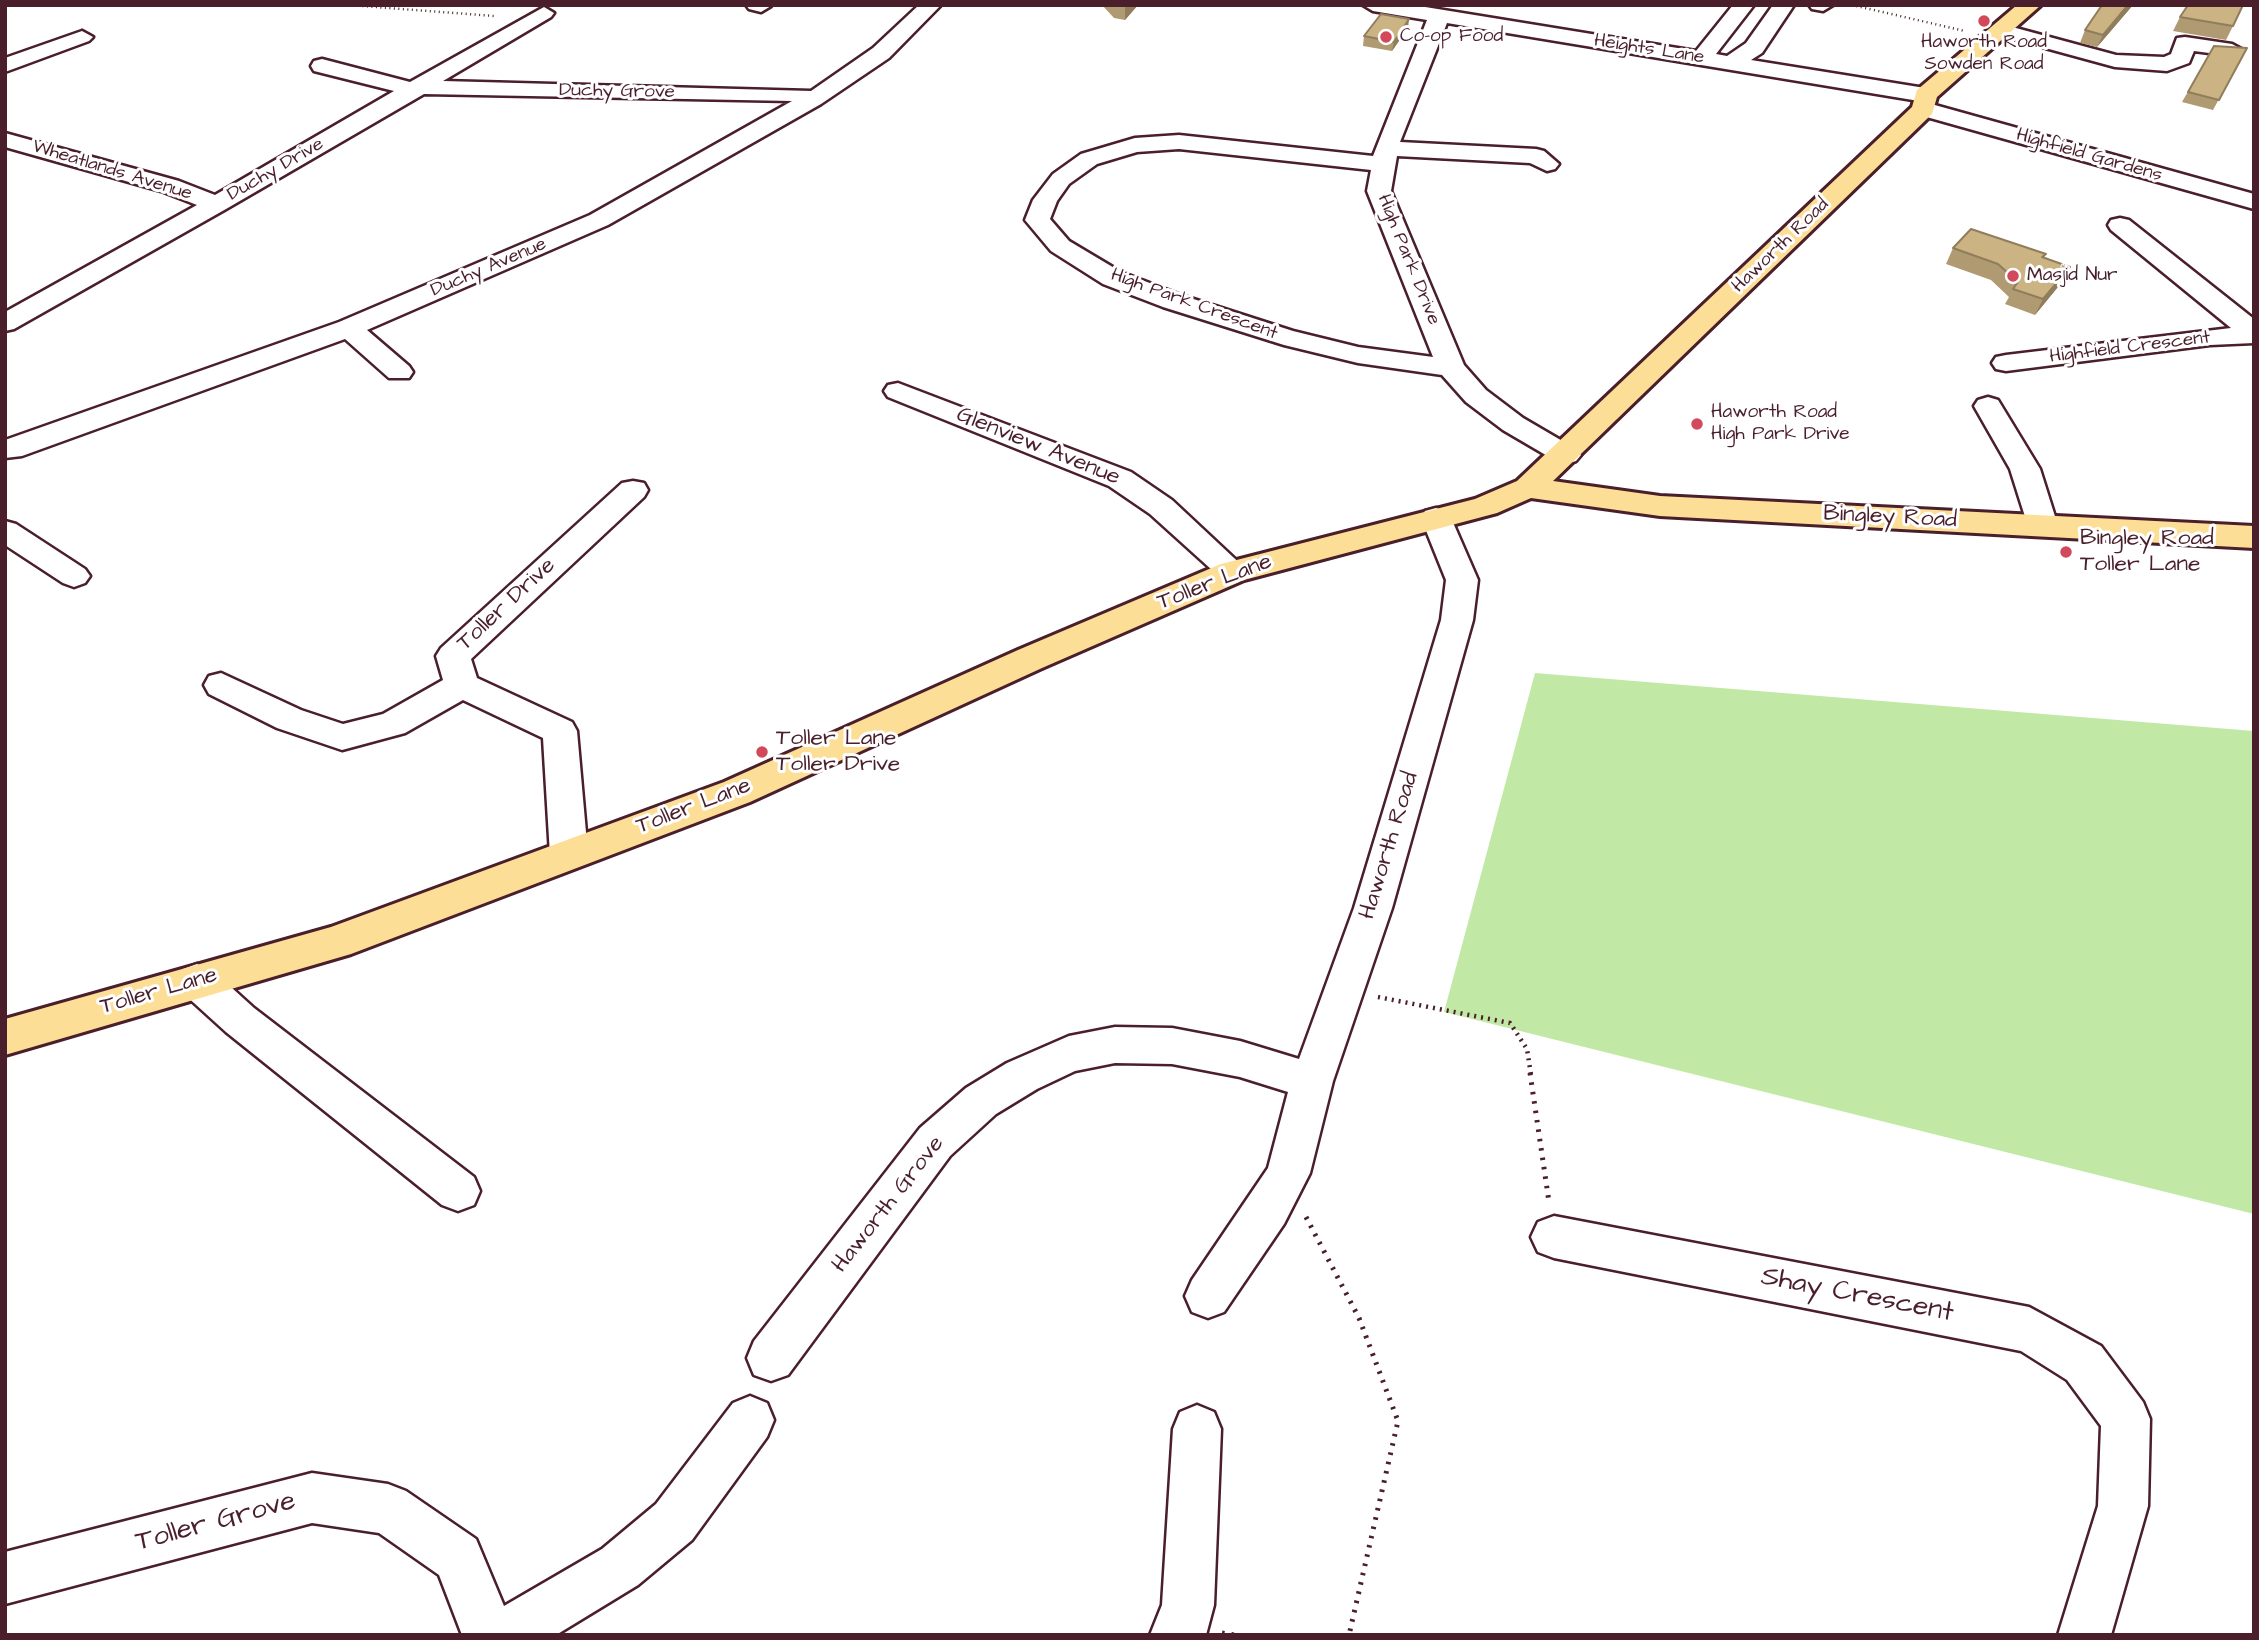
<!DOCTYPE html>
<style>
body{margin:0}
#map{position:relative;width:2259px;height:1640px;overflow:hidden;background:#fff;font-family:"Architects Daughter",sans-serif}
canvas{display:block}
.frame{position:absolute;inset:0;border:7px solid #4a1f2b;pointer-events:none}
</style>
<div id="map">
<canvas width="2259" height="1640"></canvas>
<div class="frame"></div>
</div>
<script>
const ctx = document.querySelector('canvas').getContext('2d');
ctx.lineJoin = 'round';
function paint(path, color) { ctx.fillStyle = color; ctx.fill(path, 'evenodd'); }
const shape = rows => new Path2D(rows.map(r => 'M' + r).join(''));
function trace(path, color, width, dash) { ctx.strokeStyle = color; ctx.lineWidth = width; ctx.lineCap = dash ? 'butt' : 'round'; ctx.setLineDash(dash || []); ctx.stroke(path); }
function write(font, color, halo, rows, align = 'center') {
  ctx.font = font + ' "Architects Daughter",sans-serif'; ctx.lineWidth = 6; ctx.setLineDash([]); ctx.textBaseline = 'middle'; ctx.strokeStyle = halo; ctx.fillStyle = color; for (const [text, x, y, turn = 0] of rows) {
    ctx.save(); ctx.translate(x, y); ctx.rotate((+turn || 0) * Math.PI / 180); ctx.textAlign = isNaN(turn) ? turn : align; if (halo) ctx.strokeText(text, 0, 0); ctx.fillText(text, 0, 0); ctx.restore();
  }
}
paint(shape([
 [1535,673,2254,731,2254,1214,1444,1012]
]), '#c1e9a5');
const minor = shape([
 [746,5,771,5,771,6,761,12,749,9,746,5],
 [919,5,941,5,889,58,821,104,608,225,367,330,409,366,413,372,409,378,389,378,345,339,22,456,5,458,5,440,339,322,590,215,792,101,424,94,226,209,14,329,5,331,5,312,197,205,161,191,5,147,5,133,179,181,215,195,394,91,314,71,311,66,314,61,322,59,410,82,544,7,554,13,551,17,443,81,811,91,873,48,919,5],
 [1363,5,1413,5,1696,51,1733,5,1754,5,1716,54,1727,56,1746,43,1773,5,1794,5,1762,53,1751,60,1925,88,1936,95,1925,102,1447,23,1400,142,1536,149,1544,151,1559,164,1555,169,1547,171,1530,163,1397,156,1391,191,1464,365,1486,390,1523,418,1576,449,1581,455,1576,461,1566,464,1556,461,1503,430,1466,402,1442,375,1358,363,1284,345,1163,307,1103,284,1051,251,1025,220,1033,200,1053,174,1081,154,1135,138,1179,135,1373,156,1427,20,1373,11,1363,5],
 [1179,149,1371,170,1367,191,1433,357,1358,347,1293,331,1181,295,1121,272,1069,241,1050,219,1057,201,1069,184,1097,164,1137,152,1179,149],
 [1809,5,1833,5,1823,11,1812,9,1809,5],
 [2001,24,2116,55,2164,57,2171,54,2177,38,2185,37,2232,44,2243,50,2232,56,2194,51,2189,63,2167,71,2115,67,1994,34,1990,30,2001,24],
 [82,31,93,37,89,41,5,72,5,58,82,31],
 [1924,102,2254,194,2254,209,1916,114,1913,109,1924,102],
 [2120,218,2129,220,2254,319,2254,343,2210,345,2006,371,1996,369,1992,363,1996,357,2006,355,2231,328,2111,230,2108,225,2111,220,2120,218],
 [898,383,1131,472,1172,500,1249,572,1244,579,1233,583,1222,579,1150,514,1109,486,888,397,884,391,888,385,898,383],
 [1988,397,1998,400,2040,469,2058,526,2054,533,2043,536,2032,533,2028,526,2010,469,1974,406,1978,400,1988,397],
 [633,481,644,483,648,490,644,497,471,659,477,678,572,722,577,731,588,855,582,865,569,870,556,865,550,855,543,738,463,700,405,733,342,750,277,728,209,694,204,685,209,676,221,673,301,710,343,724,383,714,443,680,436,656,441,648,622,483,633,481],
 [1436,508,1447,511,1451,518,1478,580,1473,620,1392,908,1333,1081,1310,1173,1284,1224,1224,1312,1208,1318,1192,1312,1185,1296,1192,1280,1268,1168,1288,1092,1240,1077,1172,1064,1115,1063,1075,1071,1037,1089,996,1114,950,1156,788,1375,771,1381,754,1375,747,1358,754,1341,920,1128,966,1088,1007,1063,1069,1036,1115,1027,1172,1028,1240,1041,1299,1059,1354,908,1441,620,1446,580,1421,518,1425,511,1436,508],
 [5,521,16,524,85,569,90,576,85,583,74,587,63,583,5,545,5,521],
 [197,964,211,969,254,1008,474,1177,480,1191,474,1205,458,1211,442,1205,226,1032,183,993,177,981,183,969,197,964],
 [1554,1216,2029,1307,2101,1346,2143,1402,2150,1419,2148,1506,2111,1635,2058,1635,2098,1506,2101,1426,2067,1380,2021,1351,1554,1258,1538,1252,1531,1237,1538,1222,1554,1216],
 [750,1396,767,1403,774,1420,767,1437,692,1540,638,1585,556,1635,462,1635,439,1575,379,1533,312,1523,5,1604,5,1552,312,1473,388,1484,406,1491,476,1539,504,1606,602,1549,656,1504,733,1403,750,1396],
 [1197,1405,1214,1412,1221,1429,1214,1605,1206,1635,1150,1635,1162,1605,1173,1429,1180,1412,1197,1405]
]);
const major = shape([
 [2017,5,2041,5,1937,97,1932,114,1553,481,1660,496,2254,526,2254,548,1660,516,1531,498,1497,513,1244,580,1042,668,750,802,351,954,5,1055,5,1019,331,927,724,782,1018,650,1221,564,1475,499,1517,481,1912,107,1917,90,2017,5]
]);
trace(minor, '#4a1f2b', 5);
trace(major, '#4a1f2b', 6);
trace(shape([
 [349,5,494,16],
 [1852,5,1965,31]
]), '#4a1f2b', 2.5, [1, 3.5]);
trace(shape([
 [1378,997,1510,1023,1527,1049,1531,1075]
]), '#4a1f2b', 4.5, [2, 5]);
trace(shape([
 [1530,1073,1549,1202],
 [1306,1217,1359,1318,1398,1421,1349,1635],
 [1222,1633,1234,1635]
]), '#4a1f2b', 5, [2.5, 7]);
paint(minor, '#fff');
paint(major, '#fdde96');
paint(shape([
 [1102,5,1138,5,1125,20,1114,18],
 [2133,5,2097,47,2080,43,2085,30],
 [2180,17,2233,26,2226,40,2173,31],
 [1408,28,1392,51,1363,46,1364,36],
 [2214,46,2247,48,2213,110,2182,102],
 [1953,248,2046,254,2044,258,2062,282,2035,315,2005,304,2009,297,1991,280,1946,264]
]), '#af9a71');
paint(shape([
 [1125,5,1138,5,1125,20],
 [2128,5,2133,5,2097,47,2103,35],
 [1409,19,1408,28,1392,51,1394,42],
 [2070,267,2062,282,2035,315,2043,299]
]), '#8f7d5c');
const building = shape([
 [2102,5,2128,5,2103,35,2085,30,2102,5],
 [2188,5,2243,5,2233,26,2180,17,2188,5],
 [1381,14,1409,19,1394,42,1364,36,1381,14],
 [2214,46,2247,48,2219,100,2188,92,2214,46],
 [1971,229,2046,254,2042,257,2070,267,2043,299,2013,289,2018,282,1998,264,1953,248,1971,229]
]);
paint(building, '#ccb383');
trace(building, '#8f7d5c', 2);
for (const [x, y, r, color] of [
 [1984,21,7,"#d1495b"],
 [1386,37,7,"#d1495b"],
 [2013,276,7,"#d1495b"],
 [1697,424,7,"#d1495b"],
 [2066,552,7,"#d1495b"],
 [762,752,7,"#d1495b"]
]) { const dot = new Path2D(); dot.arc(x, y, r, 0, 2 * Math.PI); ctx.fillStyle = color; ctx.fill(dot); trace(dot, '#fff', 2.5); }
write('19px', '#4a1f2b', '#fff', [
 ["Co-op Food",1400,37],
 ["Haworth Road",1984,43,"center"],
 ["Sowden Road",1984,65,"center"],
 ["Masjid Nur",2027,276],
 ["Haworth Road",1711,413],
 ["High Park Drive",1711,435]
], 'left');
write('19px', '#4a1f2b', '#fff', [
 ["Heights Lane",1649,50,9],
 ["Duchy Grove",617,92,1],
 ["Highfield Gardens",2089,156,16],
 ["Duchy Drive",276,170,-30],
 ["Wheatlands Avenue",112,171,17],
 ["Haworth Road",1781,246,-44],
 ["High Park Drive",1408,260,68],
 ["Duchy Avenue",489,268,-23],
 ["High Park Crescent",1194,305,20],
 ["Highfield Crescent",2130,348,-7]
]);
write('23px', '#4a1f2b', '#fff', [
 ["Glenview Avenue",1038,447,22],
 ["Bingley Road",1890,518,3],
 ["Toller Lane",1215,583,-21],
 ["Toller Drive",507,605,-43],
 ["Toller Lane",694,807,-21],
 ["Haworth Road",1390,846,-73],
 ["Toller Lane",159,992,-16],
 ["Haworth Grove",889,1205,-52]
]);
write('23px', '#4a1f2b', '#fff', [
 ["Bingley Road",2080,539],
 ["Toller Lane",2080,565],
 ["Toller Lane",776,739],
 ["Toller Drive",776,765]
], 'left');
write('28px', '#4a1f2b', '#fff', [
 ["Shay Crescent",1857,1296,11],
 ["Toller Grove",216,1523,-15]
]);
</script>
